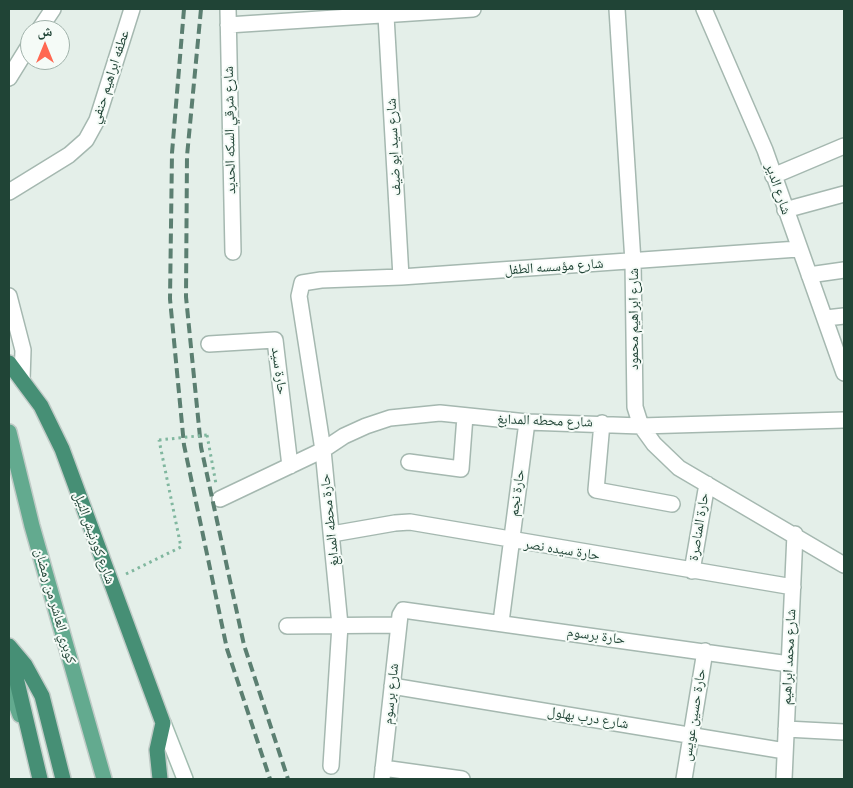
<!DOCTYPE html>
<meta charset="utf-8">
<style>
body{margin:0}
#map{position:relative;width:853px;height:788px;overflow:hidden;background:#e4efe9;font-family:"PT Sans Narrow","Noto Naskh Arabic",sans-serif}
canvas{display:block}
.frame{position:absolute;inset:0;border:10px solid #204436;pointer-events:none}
.north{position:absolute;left:20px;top:20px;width:50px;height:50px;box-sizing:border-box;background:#f5fbf7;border:1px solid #a0b2aa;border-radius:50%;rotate:0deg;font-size:14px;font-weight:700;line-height:20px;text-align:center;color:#204436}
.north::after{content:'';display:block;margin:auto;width:18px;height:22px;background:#ff6852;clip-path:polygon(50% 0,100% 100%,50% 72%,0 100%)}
</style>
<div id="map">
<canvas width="853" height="788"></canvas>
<div class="frame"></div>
<div class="north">ش</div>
</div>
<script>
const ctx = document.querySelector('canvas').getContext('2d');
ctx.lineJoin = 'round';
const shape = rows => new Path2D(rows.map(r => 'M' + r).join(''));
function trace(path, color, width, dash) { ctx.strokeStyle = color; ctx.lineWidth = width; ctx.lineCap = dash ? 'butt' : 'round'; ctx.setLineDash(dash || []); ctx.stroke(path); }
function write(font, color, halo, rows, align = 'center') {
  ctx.font = font + ' "PT Sans Narrow","Noto Naskh Arabic",sans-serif'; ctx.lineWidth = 4; ctx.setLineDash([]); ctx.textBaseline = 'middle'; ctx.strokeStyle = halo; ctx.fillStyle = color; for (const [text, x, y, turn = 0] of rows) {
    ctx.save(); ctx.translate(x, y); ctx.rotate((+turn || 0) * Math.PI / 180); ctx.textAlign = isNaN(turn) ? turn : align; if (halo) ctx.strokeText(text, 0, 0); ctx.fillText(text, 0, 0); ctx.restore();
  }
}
const minor = shape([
 [228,9,233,252],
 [617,9,633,262,635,407,641,426,844,420],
 [704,9,765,150,844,373],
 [386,16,401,277],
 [228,25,473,9],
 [39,30,53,9],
 [9,78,30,44],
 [773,176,844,146],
 [9,192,69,155,86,140,97,120,132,9],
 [785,210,844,194],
 [809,275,844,270],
 [9,296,23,350,22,380],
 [826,318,844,316],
 [209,344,275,340,290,466],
 [602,423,596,490,672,504],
 [409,462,461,469,465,416],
 [220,499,323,450,344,436,366,426,390,418,440,413,527,422,641,426,654,444,679,468,844,565],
 [332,534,395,523,410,522,793,587],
 [692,571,707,484],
 [501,622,527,422],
 [287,626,399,625],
 [392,686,785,751],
 [786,729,844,732],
 [331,766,340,625,323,450,299,296,302,283,321,280,401,277,798,249],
 [383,768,462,779],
 [382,779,400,615,403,610,789,664],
 [684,779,705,651],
 [784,779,795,534]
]);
const secondary = shape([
 [163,723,185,779]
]);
const primary = shape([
 [9,432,32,526,104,779],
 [9,686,20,715]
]);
const trunk = shape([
 [9,363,41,406,62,449,163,723,157,750,160,779],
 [9,646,25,665,42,696,63,779],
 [9,648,40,779]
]);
trace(minor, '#a5b8b0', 18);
trace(secondary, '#a1bcaf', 18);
trace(primary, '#c1cbc7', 18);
trace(trunk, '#c1cbc7', 18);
trace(shape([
 [207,435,216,484],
 [126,574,181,547,159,440]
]), '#80b79f', 3, [2.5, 4]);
trace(minor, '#fff', 15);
trace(secondary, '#fff', 15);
trace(primary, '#63aa8f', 15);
trace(trunk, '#468f75', 15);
trace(shape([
 [184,9,172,153,170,299,184,445,227,649,270,779],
 [201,9,187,156,186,297,201,447,244,645,288,779]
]), '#5b7f71', 4, [10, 5]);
trace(shape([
 [159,440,207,435]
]), '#80b79f', 3, [2.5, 4]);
write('14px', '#204436', '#f5fbf7', [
 ["عطفه ابراهيم حنفي",110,77,-72],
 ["شارع شرقي السكه الحديد",230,130,-91],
 ["شارع سيد ابو ضيف",394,147,-93],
 ["شارع الدير",778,189,71],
 ["شارع مؤسسه الطفل",554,267,-4],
 ["شارع ابراهيم محمود",634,319,-90],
 ["حارة سيد",279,371,82],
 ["شارع محطه المدابغ",545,421,2],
 ["حارة نجم",517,493,-82],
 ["حارة محطه المدابغ",330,520,-96],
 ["حارة المناصرة",699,527,-81],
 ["شارع كورنيش النيل",94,538,70],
 ["حارة سيده نصر",562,550,9],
 ["كوبري العاشر من رمضان",55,606,74],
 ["حارة برسوم",596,636,8],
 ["شارع محمد ابراهيم",789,657,-87],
 ["شارع برسوم",391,694,-84],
 ["حارة حسين عويس",694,715,-81],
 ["شارع درب بهلول",588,718,9]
]);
</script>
